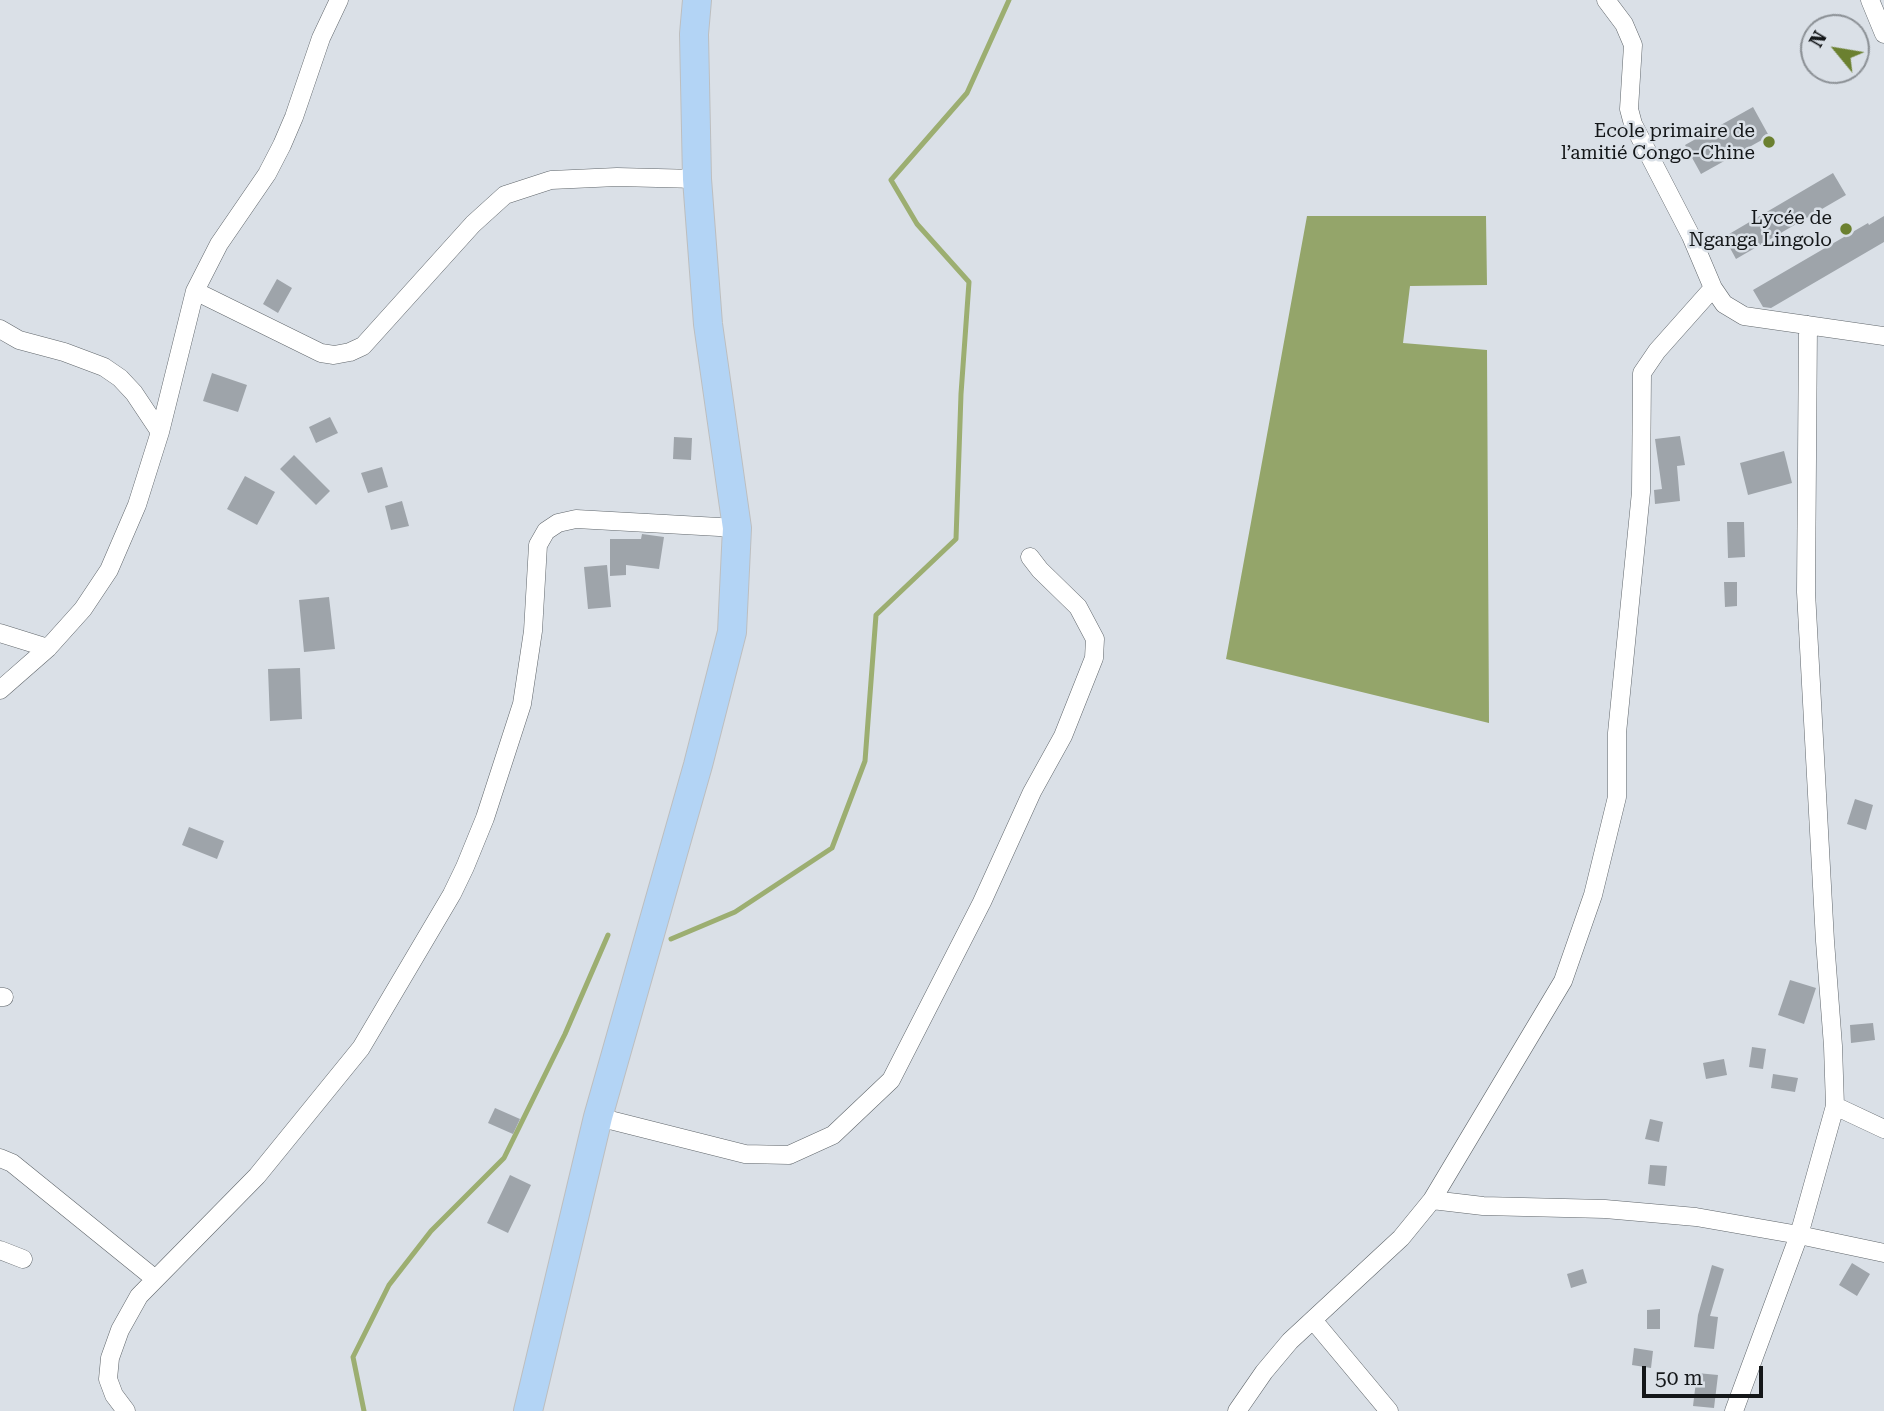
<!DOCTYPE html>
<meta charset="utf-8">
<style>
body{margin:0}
#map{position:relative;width:1884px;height:1411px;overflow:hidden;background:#dae0e7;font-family:"Roboto Serif",serif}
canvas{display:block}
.north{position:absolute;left:1800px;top:14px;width:70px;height:70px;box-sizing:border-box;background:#dae0e7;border:2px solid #8b9095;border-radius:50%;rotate:300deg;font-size:19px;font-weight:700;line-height:28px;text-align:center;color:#141719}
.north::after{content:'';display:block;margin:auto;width:24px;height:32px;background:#6b8030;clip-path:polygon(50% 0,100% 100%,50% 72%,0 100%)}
.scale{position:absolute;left:1642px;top:1366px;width:121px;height:32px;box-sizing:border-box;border:4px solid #141719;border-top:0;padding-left:9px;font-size:21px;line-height:24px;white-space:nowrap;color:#141719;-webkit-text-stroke:5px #dae0e7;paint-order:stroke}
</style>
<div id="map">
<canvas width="1884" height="1411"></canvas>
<div class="north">N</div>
<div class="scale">50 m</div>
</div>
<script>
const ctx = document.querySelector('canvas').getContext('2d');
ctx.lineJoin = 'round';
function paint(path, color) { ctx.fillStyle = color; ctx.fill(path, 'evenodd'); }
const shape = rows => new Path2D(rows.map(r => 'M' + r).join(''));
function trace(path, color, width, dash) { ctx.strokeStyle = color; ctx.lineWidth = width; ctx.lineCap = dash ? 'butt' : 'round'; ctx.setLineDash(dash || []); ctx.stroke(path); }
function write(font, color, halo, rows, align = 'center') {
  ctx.font = font + ' "Roboto Serif",serif'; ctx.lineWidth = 5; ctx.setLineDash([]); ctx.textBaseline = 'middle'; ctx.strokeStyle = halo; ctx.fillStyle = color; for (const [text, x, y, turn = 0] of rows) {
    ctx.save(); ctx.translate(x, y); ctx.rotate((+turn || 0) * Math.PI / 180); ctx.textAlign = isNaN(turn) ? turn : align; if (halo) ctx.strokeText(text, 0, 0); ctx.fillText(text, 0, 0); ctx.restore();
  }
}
paint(shape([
 [1307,216,1486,216,1487,285,1410,286,1403,343,1487,350,1489,723,1226,659]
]), '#94a56a');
trace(shape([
 [671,939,735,912,832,848,865,761,876,615,956,539,961,394,969,282,917,224,891,180,967,93,1009,0],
 [364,1411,353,1357,389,1285,431,1231,504,1158,565,1034,608,935]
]), '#9cae71', 5);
paint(shape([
 [1753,107,1769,136,1701,174,1685,145],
 [1833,173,1846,195,1736,259,1724,237],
 [1884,216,1884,242,1771,308,1763,307,1753,290,1868,223,1869,225],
 [277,279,292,288,278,313,263,304],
 [212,373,247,385,238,412,203,401],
 [330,417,338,433,316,443,309,427],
 [1680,436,1685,465,1677,466,1680,501,1655,504,1654,490,1662,489,1655,439],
 [674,437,692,438,691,460,673,459],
 [1784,451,1792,483,1748,495,1740,463],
 [294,455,330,491,316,505,280,469],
 [382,467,388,487,368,493,361,473],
 [245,476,275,492,257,525,227,509],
 [402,501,409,526,391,530,385,506],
 [1727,522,1744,522,1745,557,1728,558],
 [642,534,664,537,659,569,626,565,626,575,610,576,610,539,641,539],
 [607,565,611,607,588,609,584,567],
 [1724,582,1737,582,1737,606,1725,607],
 [329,597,335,649,304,652,299,600],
 [300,668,302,719,270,721,268,669],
 [1855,799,1873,805,1866,830,1847,824],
 [189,827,224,841,217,859,182,845],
 [1790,980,1816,988,1804,1024,1778,1015],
 [1873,1023,1875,1040,1851,1043,1850,1025],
 [1752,1047,1766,1049,1763,1069,1749,1067],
 [1724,1059,1727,1075,1706,1079,1703,1063],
 [1773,1074,1798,1078,1795,1092,1771,1088],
 [495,1108,520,1119,513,1134,488,1123],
 [1650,1119,1663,1122,1659,1142,1645,1139],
 [1650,1165,1667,1166,1665,1186,1648,1184],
 [510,1175,531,1185,508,1233,487,1223],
 [1852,1263,1870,1274,1857,1296,1839,1285],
 [1712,1265,1724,1269,1710,1316,1718,1317,1714,1349,1694,1347,1698,1315],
 [1583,1269,1587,1283,1571,1288,1567,1274],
 [1660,1309,1660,1329,1647,1329,1647,1310],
 [1634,1348,1653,1351,1651,1368,1632,1365],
 [1697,1373,1718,1375,1714,1408,1693,1406]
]), '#9ea4aa');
const minor = shape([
 [1606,0,1624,24,1633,45,1629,109,1633,124,1691,236,1713,288,1724,304,1744,316,1884,336],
 [1870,0,1884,34],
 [195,291,321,353,334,355,350,352,363,346,473,224,505,195,551,180,617,177,697,179],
 [0,329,19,340,64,352,104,367,120,378,134,393,160,432],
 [0,633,48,648],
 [0,690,48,648,83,609,109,570,137,505,160,432,195,291,219,244,267,174,282,145,294,117,321,38,339,0],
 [0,997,4,997],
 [1835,1106,1884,1129],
 [598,1117,745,1154,789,1155,833,1135,891,1080,982,902,1032,792,1063,736,1094,658,1095,639,1078,607,1040,570,1030,557],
 [0,1158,12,1163,154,1278],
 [1432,1200,1483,1206,1605,1209,1696,1217,1799,1235,1884,1253],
 [0,1250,23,1259],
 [1313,1320,1389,1411],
 [126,1411,114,1395,108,1379,110,1358,120,1330,139,1296,257,1176,361,1048,452,894,465,867,485,818,522,704,533,631,538,545,546,531,558,523,576,519,737,528],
 [1237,1411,1264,1372,1290,1341,1401,1238,1432,1200,1563,981,1593,895,1617,797,1617,733,1641,492,1642,373,1657,351,1713,288],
 [1734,1411,1799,1235,1835,1106,1833,1046,1825,941,1806,592,1808,325]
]);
const primary = shape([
 [528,1411,598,1117,698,765,732,632,737,528,708,324,697,179,694,34,697,0]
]);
trace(minor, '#60666b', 19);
trace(primary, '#bdbebf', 30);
trace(minor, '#fff', 18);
trace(primary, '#b3d4f5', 28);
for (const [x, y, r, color] of [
 [1769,142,7,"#6b8030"],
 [1846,229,7,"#6b8030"]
]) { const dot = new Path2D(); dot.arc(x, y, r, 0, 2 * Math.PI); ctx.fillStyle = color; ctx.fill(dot); trace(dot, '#dae0e7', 2.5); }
write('19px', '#141719', '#dae0e7', [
 ["Ecole primaire de",1755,131],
 ["l’amitié Congo-Chine",1755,153],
 ["Lycée de",1832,218],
 ["Nganga Lingolo",1832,240]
], 'right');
</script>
